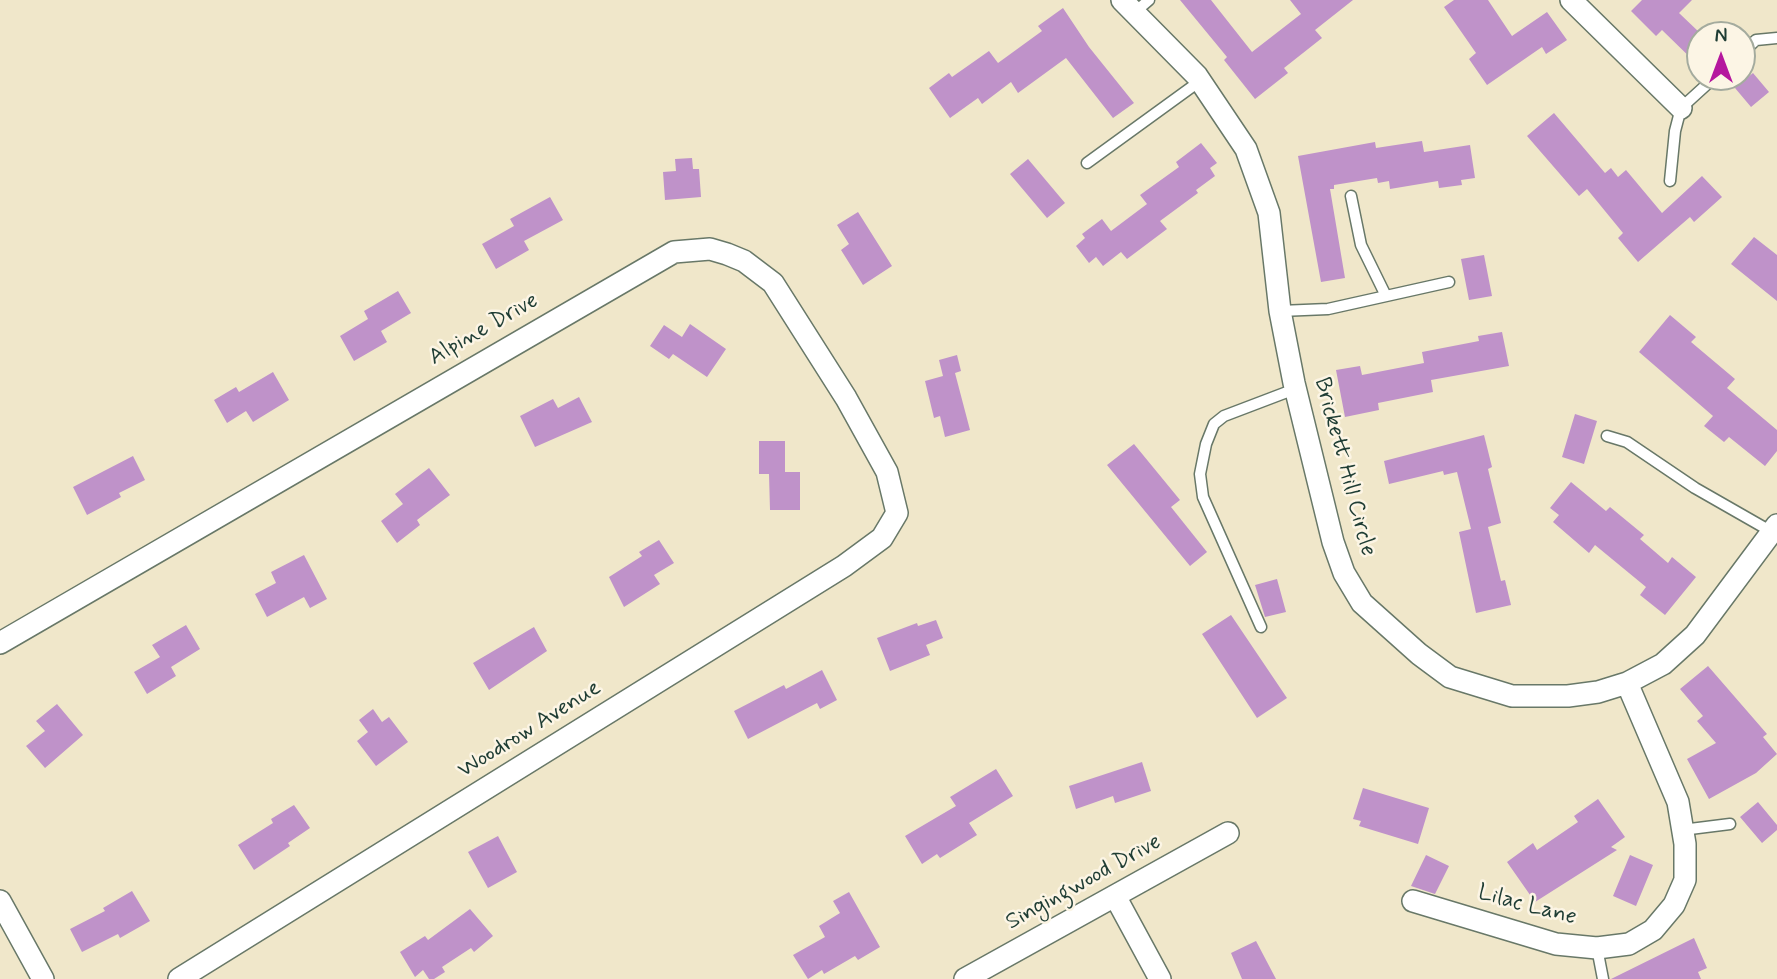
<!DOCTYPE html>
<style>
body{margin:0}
#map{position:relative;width:1777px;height:979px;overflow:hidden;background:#f0e7ca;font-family:Mynerve,sans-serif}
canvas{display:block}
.north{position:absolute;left:1686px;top:21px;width:70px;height:70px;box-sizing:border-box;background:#fcf5e5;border:2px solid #a4ab9e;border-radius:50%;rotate:0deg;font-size:19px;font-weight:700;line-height:28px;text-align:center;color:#1f3d34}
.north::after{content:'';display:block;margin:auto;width:24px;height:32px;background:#b5179e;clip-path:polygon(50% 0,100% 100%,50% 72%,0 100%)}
</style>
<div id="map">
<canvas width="1777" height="979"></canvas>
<div class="north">N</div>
</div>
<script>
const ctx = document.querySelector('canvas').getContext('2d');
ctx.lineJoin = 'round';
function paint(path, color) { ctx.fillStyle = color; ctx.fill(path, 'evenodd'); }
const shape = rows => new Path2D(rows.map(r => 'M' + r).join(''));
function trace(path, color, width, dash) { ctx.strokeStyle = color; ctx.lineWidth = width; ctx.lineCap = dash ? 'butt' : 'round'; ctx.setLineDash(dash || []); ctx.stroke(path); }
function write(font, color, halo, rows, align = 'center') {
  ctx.font = font + ' Mynerve,sans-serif'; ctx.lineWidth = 5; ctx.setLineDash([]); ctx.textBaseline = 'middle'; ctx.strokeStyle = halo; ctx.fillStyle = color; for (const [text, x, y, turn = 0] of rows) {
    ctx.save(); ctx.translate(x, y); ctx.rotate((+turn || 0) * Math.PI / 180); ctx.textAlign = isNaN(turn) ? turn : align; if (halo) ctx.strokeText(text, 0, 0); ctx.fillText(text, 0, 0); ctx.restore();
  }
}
paint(shape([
 [1180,0,1211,0,1252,52,1301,14,1290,0,1353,0,1315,30,1322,38,1284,68,1288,73,1255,99,1224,60,1227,57],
 [1454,0,1488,0,1512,36,1547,12,1567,40,1546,54,1542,47,1487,85,1469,59,1476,53,1444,7],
 [1642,0,1692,0,1679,13,1700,33,1700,67,1662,30,1656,36,1631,11],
 [1063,8,1089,47,1134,103,1113,118,1066,58,1018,93,1011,82,982,104,978,98,950,118,929,88,949,73,952,77,989,51,998,63,1042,31,1038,26],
 [1753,73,1769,92,1751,107,1735,88],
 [1554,113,1605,173,1611,168,1618,177,1626,170,1662,213,1702,176,1722,197,1694,222,1690,217,1638,262,1618,238,1623,233,1587,189,1579,196,1527,136],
 [1422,141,1424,152,1470,145,1475,178,1461,180,1462,185,1439,188,1438,181,1390,189,1389,181,1378,183,1377,178,1334,185,1334,189,1330,189,1345,278,1321,282,1298,156,1375,142,1376,148],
 [1201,143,1217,163,1210,168,1215,176,1196,190,1198,193,1160,221,1167,229,1127,259,1121,252,1103,266,1096,257,1089,263,1076,246,1085,238,1082,234,1102,219,1111,231,1147,204,1140,195,1179,167,1176,162],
 [692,158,693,169,699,169,701,197,665,200,663,172,676,171,675,159],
 [1028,159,1065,203,1047,218,1010,174],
 [550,197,563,220,524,241,529,250,496,269,482,244,514,226,510,219],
 [858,212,892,266,863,285,841,250,849,244,837,225],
 [1754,237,1777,255,1777,301,1731,264],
 [1484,255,1492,296,1469,300,1461,259],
 [398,291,411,313,381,331,387,342,354,361,340,336,368,319,364,311],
 [1670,315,1696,337,1691,342,1735,379,1727,388,1777,430,1777,451,1765,466,1729,437,1724,442,1704,426,1713,416,1639,352],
 [690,324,726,349,707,377,673,354,669,359,650,346,664,325,682,337],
 [1502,332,1509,366,1431,380,1433,392,1378,403,1379,410,1345,417,1336,370,1360,366,1362,375,1424,363,1422,352,1479,341,1478,336],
 [957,355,961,371,955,373,970,430,945,437,940,416,934,418,925,381,943,376,939,360],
 [273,372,289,400,253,422,246,411,227,423,214,400,236,387,239,392],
 [579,397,592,422,535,447,520,416,553,399,558,408],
 [1575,414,1597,421,1584,464,1562,457],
 [1484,435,1492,467,1488,469,1501,523,1488,527,1501,581,1505,580,1511,605,1476,613,1459,532,1471,529,1457,472,1444,475,1443,471,1389,484,1384,461],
 [759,441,785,441,785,472,800,472,800,510,770,510,769,474,759,474],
 [1134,444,1180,500,1171,507,1207,552,1190,566,1107,465],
 [133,456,145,480,119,493,121,497,87,515,73,487],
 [429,468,450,495,417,520,420,525,397,543,381,521,403,504,395,494],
 [1571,482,1606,511,1610,507,1644,535,1640,539,1668,563,1672,557,1696,577,1665,615,1640,595,1646,587,1595,545,1589,553,1553,522,1559,515,1550,508],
 [659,540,674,563,654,575,660,584,624,607,609,577,642,556,639,552],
 [304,555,327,599,310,608,304,597,267,617,255,594,276,583,271,572],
 [1277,579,1286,612,1265,617,1255,585],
 [1231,615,1287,698,1257,718,1202,634],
 [936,620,943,638,926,645,930,655,890,671,877,638,917,623,918,626],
 [186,625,200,649,171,667,176,676,147,694,134,672,160,657,152,645],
 [534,627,547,651,489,690,473,663],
 [1708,666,1767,734,1763,737,1777,754,1756,773,1709,799,1687,759,1716,743,1697,721,1703,716,1680,689],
 [822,670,837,700,820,709,817,703,748,739,734,711,784,685,786,689],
 [57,704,83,735,45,768,26,746,45,731,36,721],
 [373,709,382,722,389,717,408,742,376,766,357,741,368,732,359,720],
 [1142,762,1151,791,1115,803,1113,796,1076,809,1069,786],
 [996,769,1013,796,969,823,977,835,940,858,937,854,922,864,905,836,956,806,950,797],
 [1363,788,1429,808,1418,844,1359,826,1361,821,1353,819],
 [1598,799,1625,837,1611,847,1617,850,1535,902,1507,862,1533,843,1537,850,1578,822,1574,816],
 [1758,802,1777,825,1777,830,1762,843,1740,817],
 [294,805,310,828,288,843,290,846,254,870,238,845,273,823,271,819],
 [498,836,517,872,488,888,468,852],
 [1426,855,1449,866,1435,894,1411,886],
 [1630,855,1653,865,1636,906,1613,896],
 [132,891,150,921,120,938,118,934,82,952,70,929,105,911,103,908],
 [849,892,880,947,858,960,855,956,824,974,822,970,808,979,793,955,825,937,819,926,840,913,833,901],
 [470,909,493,936,474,952,471,948,442,967,445,972,434,979,429,979,423,970,415,977,400,952,425,936,428,940],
 [1694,938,1707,968,1698,972,1701,979,1611,979],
 [1256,941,1276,979,1242,979,1231,953]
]), '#bf92c9');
const service = shape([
 [1135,12,1149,0],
 [1742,53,1756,40,1777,38],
 [1087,163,1200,81],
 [1670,181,1675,131,1681,108,1715,77],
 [1351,196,1361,245,1386,296],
 [1280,311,1328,309,1449,282],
 [1607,436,1627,442,1695,488,1772,532],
 [1261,627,1203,497,1200,474,1206,444,1214,424,1224,416,1295,389],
 [1682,830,1730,824],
 [1597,948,1603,979]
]);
const minor = shape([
 [1122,0,1197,76,1246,149,1269,213,1280,311,1294,383,1333,542,1344,573,1362,603,1419,654,1450,677,1512,696,1568,696,1598,692,1627,683,1663,664,1695,635,1777,525],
 [1571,0,1681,108],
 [0,643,674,252,710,249,727,254,744,261,773,283,846,398,887,472,897,513,882,538,844,566,179,979],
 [1115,896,1160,979],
 [0,901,43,979],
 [1413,901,1556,944,1597,948,1629,944,1653,930,1674,905,1685,880,1685,844,1678,802,1627,683],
 [965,979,1228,833]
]);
trace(service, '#687868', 13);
trace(minor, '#687868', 24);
trace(service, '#fff', 10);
trace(minor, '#fff', 21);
write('23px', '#1f3d34', '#fcf5e5', [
 ["Alpine Drive",484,330,-30],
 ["Brickett Hill Circle",1344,467,75],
 ["Woodrow Avenue",530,730,-32],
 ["Singingwood Drive",1084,883,-29],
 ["Lilac Lane",1527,906,15]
]);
</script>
